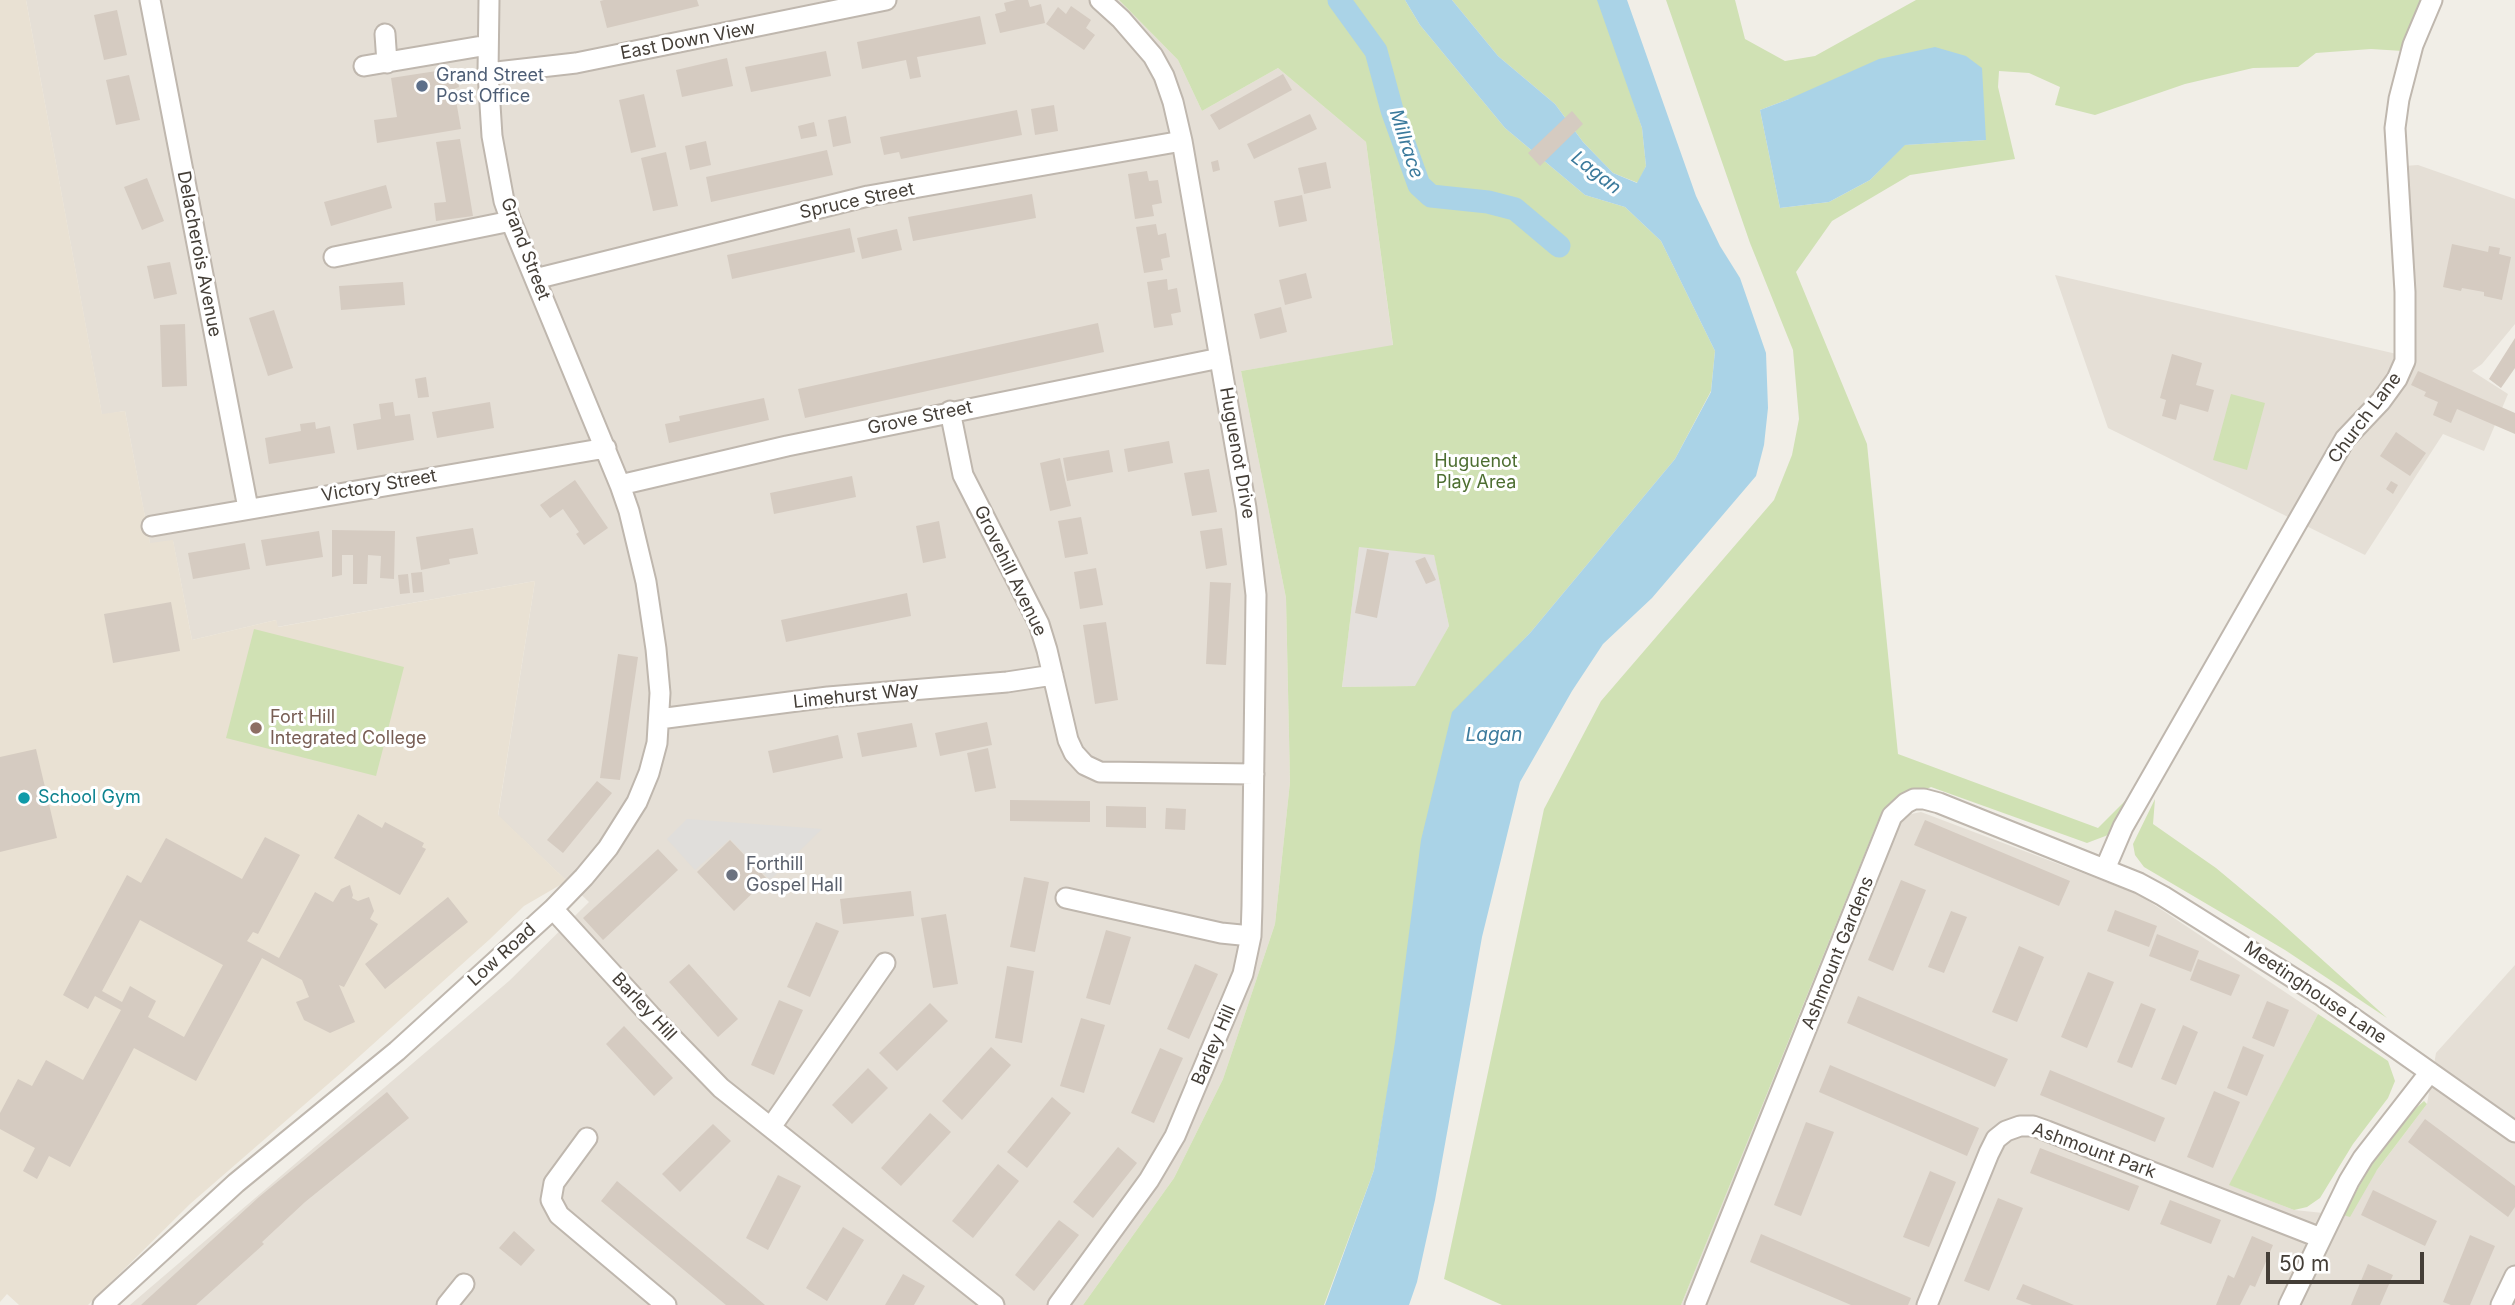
<!DOCTYPE html>
<style>
body{margin:0}
#map{position:relative;width:2515px;height:1305px;overflow:hidden;background:#f1eee7;font-family:Inter,sans-serif}
canvas{display:block}
.scale{position:absolute;left:2266px;top:1252px;width:158px;height:32px;box-sizing:border-box;border:4px solid #443e37;border-top:0;padding-left:9px;font-size:21px;line-height:24px;white-space:nowrap;color:#443e37;-webkit-text-stroke:5px #fff;paint-order:stroke}
</style>
<div id="map">
<canvas width="2515" height="1305"></canvas>
<div class="scale">50 m</div>
</div>
<script>
const ctx = document.querySelector('canvas').getContext('2d');
ctx.lineJoin = 'round';
function paint(path, color) { ctx.fillStyle = color; ctx.fill(path, 'evenodd'); }
const shape = rows => new Path2D(rows.map(r => 'M' + r).join(''));
function trace(path, color, width, dash) { ctx.strokeStyle = color; ctx.lineWidth = width; ctx.lineCap = dash ? 'butt' : 'round'; ctx.setLineDash(dash || []); ctx.stroke(path); }
function write(font, color, halo, rows, align = 'center') {
  ctx.font = font + ' Inter,sans-serif'; ctx.lineWidth = 6; ctx.setLineDash([]); ctx.textBaseline = 'middle'; ctx.strokeStyle = halo; ctx.fillStyle = color; for (const [text, x, y, turn = 0] of rows) {
    ctx.save(); ctx.translate(x, y); ctx.rotate((+turn || 0) * Math.PI / 180); ctx.textAlign = isNaN(turn) ? turn : align; if (halo) ctx.strokeText(text, 0, 0); ctx.fillText(text, 0, 0); ctx.restore();
  }
}
paint(shape([
 [26,0,1119,0,1178,60,1202,111,1278,68,1366,142,1393,346,1241,371,1286,598,1290,782,1275,924,1223,1079,1174,1178,1083,1305,130,1305,509,981,589,902,498,816,535,581,277,627,276,620,192,640,173,541,150,544,125,411,102,415],
 [2418,165,2515,199,2515,324,2482,364,2472,371,2508,394,2484,451,2443,434,2365,555,2108,428,2055,275,2401,355,2389,167],
 [1921,812,2138,894,2318,1014,2230,1185,2294,1210,2343,1215,2427,1104,2436,1053,2515,965,2515,1305,1681,1305,1878,821]
]), '#e5dfd6');
paint(shape([
 [1359,546,1434,554,1449,626,1416,686,1342,687]
]), '#e4e0dc');
paint(shape([
 [0,0,26,0,102,414,125,411,150,543,173,540,192,640,276,620,278,627,535,581,498,815,567,881,524,906,490,939,342,1072,190,1204,88,1305,19,1305,7,1294,0,1302]
]), '#e9e1d3');
paint(shape([
 [1119,0,1405,0,1420,25,1505,128,1585,195,1625,207,1661,241,1715,351,1711,391,1675,459,1530,633,1452,715,1374,1170,1324,1305,1083,1305,1174,1178,1223,1079,1275,924,1290,782,1286,598,1241,371,1393,345,1366,142,1278,68,1202,111,1178,60],
 [1359,547,1434,555,1449,626,1415,686,1342,687],
 [1452,0,1600,0,1642,128,1646,166,1638,183,1613,173,1583,142,1555,104,1498,56],
 [1666,0,1735,0,1745,39,1785,61,1815,56,1916,0,2424,0,2403,51,2371,49,2316,53,2298,67,2253,68,2185,84,2095,115,2055,105,2060,87,2029,73,1999,71,1998,87,2015,159,1910,175,1832,221,1796,272,1867,444,1898,754,2098,828,2129,797,2119,824,2108,835,2087,843,1931,787,1902,800,1878,821,1681,1305,1502,1305,1444,1279,1544,809,1601,701,1774,500,1792,455,1799,419,1793,350,1750,243],
 [1789,99,1986,140,1904,145,1870,180,1829,202,1780,208,1760,110],
 [2231,394,2265,403,2247,470,2213,460],
 [254,629,404,667,376,776,226,738],
 [2155,799,2153,824,2216,868,2276,918,2387,1018,2285,950,2144,867,2135,855,2133,844],
 [2318,1014,2388,1061,2395,1081,2388,1098,2353,1144,2320,1198,2307,1207,2294,1210,2229,1185],
 [2424,1101,2427,1104,2377,1170,2350,1217,2343,1215,2370,1167,2414,1110]
]), '#d0e1b4');
paint(shape([
 [687,819,822,829,770,880,730,839,695,870,667,839]
]), '#e0dedb');
paint(shape([
 [1405,0,1452,0,1498,56,1555,104,1583,142,1613,173,1637,183,1646,166,1642,128,1597,0,1627,0,1696,196,1720,246,1740,278,1766,353,1768,408,1764,445,1756,476,1652,598,1603,644,1572,691,1520,782,1482,937,1435,1200,1417,1282,1409,1305,1325,1305,1374,1170,1395,1042,1421,840,1452,712,1530,633,1675,459,1711,392,1715,351,1661,241,1625,207,1585,195,1505,128,1420,25],
 [1935,47,1966,56,1982,68,1986,140,1905,145,1870,180,1829,202,1780,208,1760,110,1789,99,1879,59]
]), '#aad3e7');
trace(shape([
 [1339,0,1376,51,1392,110,1419,185,1431,196,1488,202,1515,209,1559,246]
]), '#aad3e7', 23);
paint(shape([
 [604,0,697,0,699,6,607,28,600,1],
 [1016,0,1028,0,1030,7,1041,4,1045,23,1000,33,995,14,1006,11,1004,3],
 [1071,6,1091,20,1086,28,1095,35,1084,50,1046,24,1058,7,1066,14],
 [117,10,127,55,104,60,94,15],
 [980,16,986,44,917,57,921,77,910,79,906,60,862,69,857,42],
 [826,51,831,76,751,92,745,67],
 [727,58,733,86,682,97,676,70],
 [456,68,459,87,454,89,461,129,377,143,374,120,397,117,391,78],
 [1283,74,1292,90,1219,130,1210,115],
 [129,75,140,120,116,125,106,80],
 [644,94,656,147,631,153,619,100],
 [1054,105,1058,131,1035,135,1031,109],
 [1017,110,1022,135,901,159,899,152,884,155,880,137],
 [1572,111,1583,124,1540,166,1528,153],
 [1310,114,1317,129,1254,159,1247,144],
 [846,116,851,143,833,147,828,120],
 [814,122,817,136,801,139,798,126],
 [460,139,473,216,436,221,434,203,446,202,436,142],
 [706,141,711,165,690,170,685,146],
 [827,150,833,175,711,202,706,177],
 [666,152,678,206,653,211,641,158],
 [1218,160,1220,170,1213,172,1211,162],
 [1326,162,1331,188,1304,194,1298,168],
 [1147,171,1149,181,1158,180,1162,203,1152,205,1154,216,1135,219,1128,174],
 [147,178,164,221,142,230,124,187],
 [386,185,392,208,331,226,324,202],
 [1032,194,1036,218,913,241,908,217],
 [1302,195,1307,221,1279,227,1274,201],
 [1156,224,1158,235,1166,233,1170,257,1161,259,1163,270,1144,273,1136,227],
 [850,228,855,252,732,279,727,255],
 [897,229,902,250,862,259,857,238],
 [2452,244,2488,252,2489,246,2500,248,2499,254,2511,257,2502,300,2484,296,2484,292,2462,288,2461,291,2443,287],
 [170,262,177,294,154,299,147,266],
 [1306,273,1312,298,1285,305,1279,280],
 [1167,279,1168,290,1177,288,1181,312,1171,314,1173,325,1154,328,1147,282],
 [403,282,405,305,341,310,339,286],
 [1281,307,1287,332,1260,339,1254,314],
 [274,310,293,368,268,376,249,318],
 [1098,323,1104,352,805,418,798,389],
 [185,324,187,386,162,387,160,325],
 [2515,338,2515,368,2501,388,2489,379],
 [2172,354,2202,363,2196,385,2214,390,2208,412,2180,404,2176,420,2162,416,2166,400,2160,398],
 [2418,371,2515,413,2515,434,2457,409,2451,423,2433,415,2438,402,2424,396,2426,392,2411,385],
 [426,377,429,397,418,398,415,379],
 [764,398,769,420,669,443,665,424,680,421,679,416],
 [393,402,395,416,410,414,414,440,357,450,353,424,381,419,379,404],
 [490,402,494,428,437,438,432,412],
 [315,422,316,429,330,426,335,453,269,464,265,438,301,431,300,424],
 [2396,432,2426,453,2410,476,2380,456],
 [1169,441,1173,463,1128,472,1124,449],
 [1109,450,1113,472,1067,481,1063,458],
 [1060,458,1071,506,1050,511,1040,463],
 [1209,469,1217,512,1192,516,1184,473],
 [852,476,856,497,774,514,770,493],
 [575,480,608,528,584,545,576,534,579,532,563,509,550,518,540,505],
 [2391,481,2398,485,2393,494,2386,489],
 [1081,517,1088,554,1065,558,1058,521],
 [939,521,946,558,923,563,916,526],
 [473,528,478,554,449,559,450,564,421,570,416,537],
 [1222,528,1227,565,1206,569,1200,531],
 [332,530,395,531,394,579,380,578,381,556,368,555,367,584,353,584,353,555,342,555,342,575,332,577],
 [319,531,323,557,266,566,261,540],
 [245,543,250,569,193,579,188,553],
 [1367,549,1389,553,1377,618,1355,613],
 [1425,557,1436,580,1426,584,1415,561],
 [1096,568,1103,605,1080,609,1074,572],
 [422,572,424,592,413,593,411,573],
 [408,574,410,593,400,594,398,575],
 [1210,582,1231,583,1226,665,1206,664],
 [907,593,911,616,786,642,781,620],
 [171,602,180,651,113,663,104,614],
 [1106,622,1118,700,1095,704,1083,625],
 [618,654,638,657,620,780,600,778],
 [987,722,992,745,940,756,935,733],
 [912,723,917,747,862,757,857,733],
 [838,735,843,758,773,773,768,751],
 [988,748,996,788,975,792,967,753],
 [36,749,57,838,0,852,0,757],
 [597,781,612,793,563,853,547,840],
 [1010,800,1090,801,1090,822,1010,821],
 [1106,806,1146,807,1146,828,1106,827],
 [1166,808,1186,809,1185,830,1165,829],
 [358,814,382,828,385,822,424,843,422,847,426,849,400,895,334,858],
 [1925,820,2070,881,2059,906,1914,845],
 [265,837,300,855,258,934,253,932,247,941,279,958,315,892,333,902,341,889,350,885,353,895,352,898,358,901,369,897,374,911,370,919,378,924,344,987,339,985,355,1022,330,1033,304,1020,296,1002,309,997,302,980,262,958,196,1081,134,1048,70,1167,49,1156,37,1179,23,1171,35,1148,0,1129,0,1113,18,1079,32,1086,46,1060,83,1080,121,1010,95,996,88,1009,63,995,127,875,141,883,166,838,242,879],
 [140,920,223,965,184,1037,148,1017,156,1001,130,986,122,1002,102,991],
 [730,840,767,879,734,911,697,872],
 [658,849,678,870,603,940,583,918],
 [1024,877,1049,882,1035,952,1010,947],
 [1901,880,1926,890,1893,971,1868,960],
 [911,891,914,916,843,924,840,899],
 [448,897,468,922,385,989,365,964],
 [2115,910,2157,926,2149,947,2107,931],
 [1951,911,1967,917,1944,973,1928,967],
 [946,914,958,984,933,988,921,918],
 [816,922,839,931,810,997,787,987],
 [1106,930,1131,937,1110,1005,1086,998],
 [2157,934,2199,951,2191,972,2149,956],
 [2019,946,2044,957,2017,1022,1992,1012],
 [2198,959,2240,975,2231,996,2190,980],
 [689,964,738,1019,718,1037,669,982],
 [1195,964,1218,974,1189,1039,1167,1029],
 [1007,966,1034,971,1022,1043,995,1038],
 [2088,972,2114,982,2087,1048,2061,1037],
 [1858,996,2008,1059,1995,1087,1847,1023],
 [779,1000,803,1010,774,1075,751,1065],
 [2267,1001,2289,1010,2274,1047,2252,1038],
 [930,1003,948,1021,897,1071,879,1053],
 [2141,1003,2156,1009,2132,1068,2117,1062],
 [1081,1018,1105,1025,1084,1093,1060,1086],
 [2183,1025,2198,1032,2176,1085,2161,1079],
 [624,1026,673,1078,654,1096,606,1044],
 [2243,1046,2264,1055,2247,1096,2227,1088],
 [991,1047,1011,1065,962,1120,942,1101],
 [1160,1048,1183,1058,1154,1123,1131,1113],
 [1830,1065,1979,1128,1967,1156,1819,1092],
 [868,1068,888,1088,852,1124,832,1105],
 [2050,1070,2165,1118,2155,1142,2040,1095],
 [2214,1091,2240,1102,2213,1168,2187,1157],
 [387,1092,409,1118,305,1202,262,1242,264,1244,196,1305,141,1305,259,1197],
 [1052,1097,1071,1113,1027,1168,1007,1152],
 [930,1113,951,1132,901,1186,881,1168],
 [2425,1119,2515,1186,2515,1207,2508,1217,2408,1142],
 [1806,1122,1834,1132,1801,1216,1774,1205],
 [713,1124,731,1141,680,1192,662,1174],
 [1118,1147,1137,1163,1093,1218,1073,1202],
 [2040,1148,2139,1186,2129,1211,2030,1173],
 [998,1164,1019,1181,973,1238,952,1221],
 [1930,1171,1956,1182,1929,1247,1903,1237],
 [778,1175,801,1186,768,1250,746,1238],
 [617,1181,744,1287,765,1305,726,1305,601,1201],
 [2373,1190,2437,1221,2425,1246,2361,1215],
 [1998,1198,2023,1208,1989,1291,1964,1281],
 [2170,1200,2221,1220,2211,1244,2160,1224],
 [1059,1220,1079,1235,1034,1291,1015,1275],
 [843,1227,864,1240,827,1301,806,1288],
 [514,1231,535,1250,521,1266,499,1248],
 [1761,1234,1911,1298,1908,1305,1851,1305,1750,1262],
 [2470,1235,2495,1246,2470,1305,2451,1305,2443,1302],
 [2252,1236,2273,1245,2255,1287,2250,1285,2240,1305,2216,1305,2228,1275,2234,1278],
 [2368,1264,2393,1275,2380,1305,2351,1305],
 [903,1274,925,1286,914,1305,885,1305],
 [2023,1284,2074,1305,2032,1305,2016,1299]
]), '#d5cbc1');
const street = shape([
 [150,0,248,508],
 [385,34,387,63],
 [364,66,488,45],
 [488,73,576,63,886,0],
 [334,257,511,221],
 [535,279,868,196,1182,141],
 [950,411,963,475,1039,624,1047,650,1068,740,1074,753,1085,765,1100,772,1254,774],
 [620,485,787,446,1220,358],
 [152,526,606,448],
 [659,719,828,697,1007,682,1053,675],
 [2105,869,2123,827,2345,439,2381,401,2397,379,2405,361,2405,292,2395,128,2399,99,2413,45,2432,0],
 [1066,898,1221,933,1251,936],
 [553,909,650,1015,721,1088,994,1305],
 [771,1127,885,963],
 [587,1138,554,1183,551,1200,559,1215,666,1305],
 [103,1305,236,1183,397,1051,553,909,584,877,608,848,637,802,649,773,657,743,660,693,656,649,646,582,629,511,620,485,511,221,504,201,492,136,488,73,489,0],
 [447,1305,464,1284],
 [1058,1305,1149,1180,1175,1136,1243,974,1251,936,1252,906,1256,595,1246,508,1182,141,1173,102,1164,76,1153,56,1121,19,1100,0],
 [1695,1305,1892,816,1906,803,1914,799,1924,799,1939,803,2139,883,2163,896,2322,996,2515,1132],
 [1927,1305,1989,1153,1996,1139,2006,1131,2020,1126,2033,1126,2047,1131,2321,1238],
 [2289,1305,2349,1181,2363,1158,2430,1072],
 [2501,1305,2515,1276]
]);
trace(street, '#bfb7ae', 23);
trace(street, '#fff', 19);
for (const [x, y, r, color] of [
 [422,86,7,"#5c6f8a"],
 [256,728,7,"#8d6e63"],
 [24,798,7,"#0f9aa8"],
 [732,875,7,"#6b7280"]
]) { const dot = new Path2D(); dot.arc(x, y, r, 0, 2 * Math.PI); ctx.fillStyle = color; ctx.fill(dot); trace(dot, '#fff', 2.5); }
write('18px', '#443e37', '#fff', [
 ["East Down View",688,41,-11],
 ["Spruce Street",857,201,-12],
 ["Grand Street",525,249,69],
 ["Delacherois Avenue",199,254,79],
 ["Grove Street",920,418,-12],
 ["Church Lane",2365,418,-53],
 ["Huguenot Drive",1237,453,80],
 ["Victory Street",379,486,-10],
 ["Grovehill Avenue",1010,571,64],
 ["Limehurst Way",856,696,-6],
 ["Ashmount Gardens",1838,953,-68],
 ["Low Road",502,955,-42],
 ["Meetinghouse Lane",2315,993,34],
 ["Barley Hill",644,1007,47],
 ["Barley Hill",1214,1045,-67],
 ["Ashmount Park",2094,1151,20]
]);
write('18px', '#4e5e75', '#fff', [
 ["Grand Street",436,76],
 ["Post Office",436,97]
], 'left');
write('18px', '#4d6e31', '#fff', [
 ["Huguenot",1476,462],
 ["Play Area",1476,483]
]);
write('18px', '#785e54', '#fff', [
 ["Fort Hill",270,718],
 ["Integrated College",270,739]
], 'left');
write('18px', '#0d838f', '#fff', [
 ["School Gym",38,798]
], 'left');
write('18px', '#5b616d', '#fff', [
 ["Forthill",746,865],
 ["Gospel Hall",746,886]
], 'left');
write('italic 19px', '#3b7a9c', '#fff', [
 ["Millrace",1406,144,72],
 ["Lagan",1596,173,38],
 ["Lagan",1494,735]
]);
</script>
